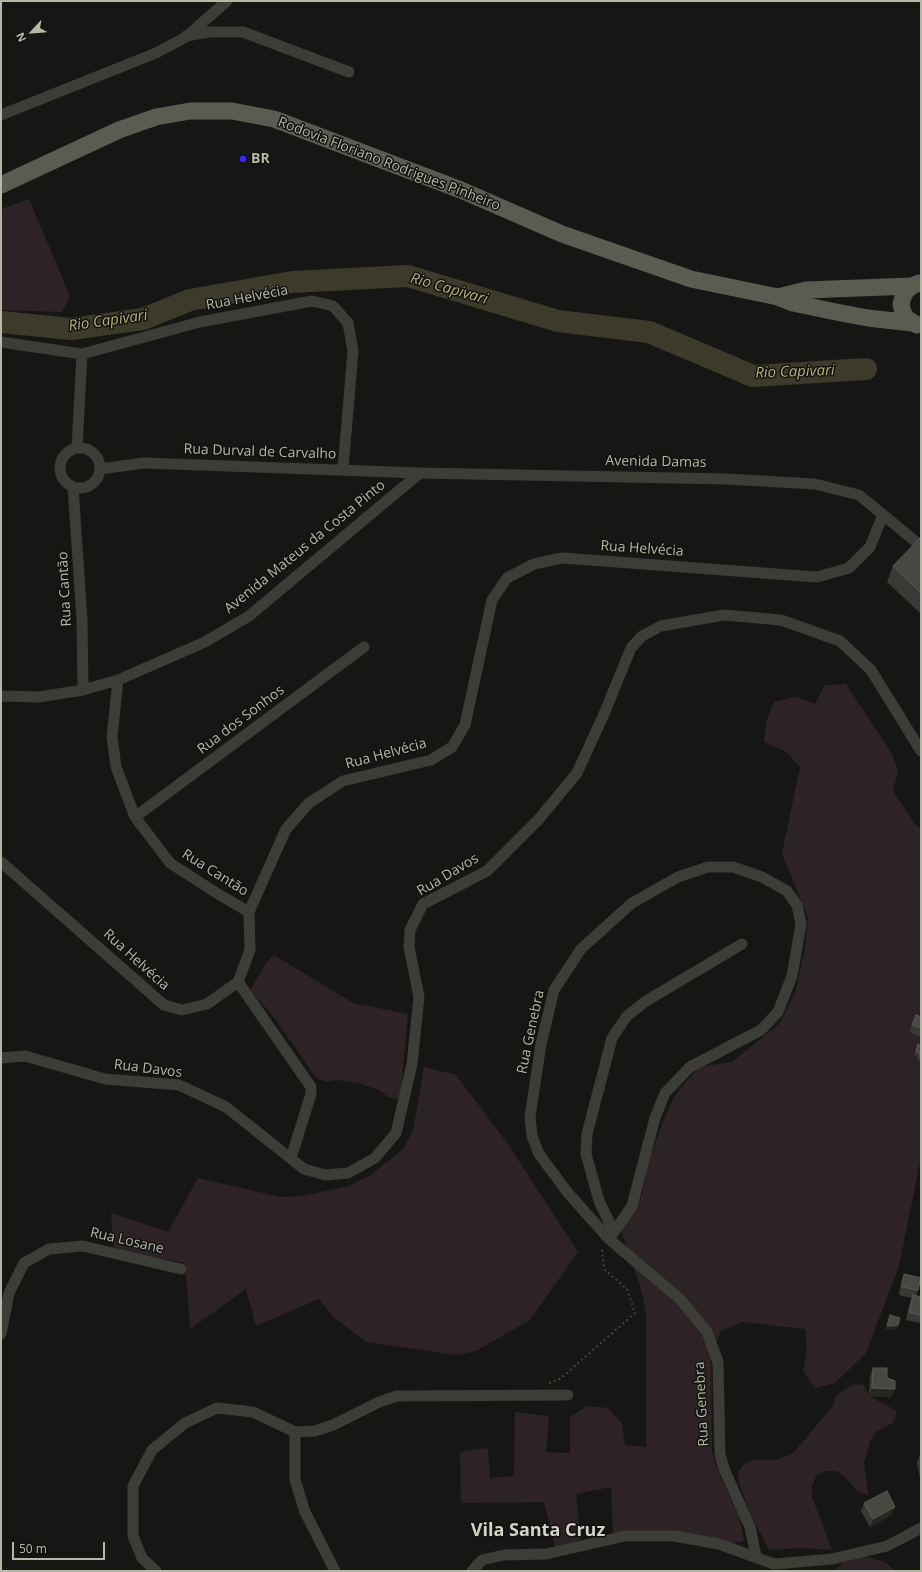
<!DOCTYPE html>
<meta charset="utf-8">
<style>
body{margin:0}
#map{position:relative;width:922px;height:1572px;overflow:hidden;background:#161715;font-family:"Open Sans",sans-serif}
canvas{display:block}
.frame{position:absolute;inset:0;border:2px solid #b6b8a6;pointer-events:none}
.north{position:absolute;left:12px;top:12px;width:40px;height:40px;-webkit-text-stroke:3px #111210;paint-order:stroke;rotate:244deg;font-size:11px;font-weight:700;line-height:16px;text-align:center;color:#b6b8a6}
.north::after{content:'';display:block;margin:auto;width:14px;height:18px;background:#b6b8a6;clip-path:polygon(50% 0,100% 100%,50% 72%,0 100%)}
.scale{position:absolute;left:12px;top:1542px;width:93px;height:18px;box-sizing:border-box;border:2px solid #b6b8a6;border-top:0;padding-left:5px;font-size:12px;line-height:14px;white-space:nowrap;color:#b6b8a6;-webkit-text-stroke:3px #111210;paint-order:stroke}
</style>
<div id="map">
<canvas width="922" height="1572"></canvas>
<div class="frame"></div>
<div class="north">N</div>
<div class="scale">50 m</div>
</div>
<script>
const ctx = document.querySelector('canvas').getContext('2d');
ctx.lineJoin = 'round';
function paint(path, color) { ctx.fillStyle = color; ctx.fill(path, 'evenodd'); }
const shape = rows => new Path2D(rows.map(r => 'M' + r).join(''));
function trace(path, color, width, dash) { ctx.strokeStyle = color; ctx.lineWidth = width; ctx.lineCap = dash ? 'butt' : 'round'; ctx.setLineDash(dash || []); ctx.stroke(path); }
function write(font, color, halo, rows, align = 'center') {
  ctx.font = font + ' "Open Sans",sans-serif'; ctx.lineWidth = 3; ctx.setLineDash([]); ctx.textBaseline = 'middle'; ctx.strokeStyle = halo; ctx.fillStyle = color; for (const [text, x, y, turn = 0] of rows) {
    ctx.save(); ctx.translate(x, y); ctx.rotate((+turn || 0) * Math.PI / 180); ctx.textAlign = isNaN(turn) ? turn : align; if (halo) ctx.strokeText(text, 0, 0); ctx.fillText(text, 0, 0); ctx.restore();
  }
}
paint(shape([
 [29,199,70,296,62,312,1,310,1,209],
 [846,684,891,752,898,770,893,791,915,824,921,829,921,1011,919,1036,921,1040,921,1157,899,1266,866,1353,835,1383,815,1388,803,1371,807,1349,805,1329,742,1322,721,1331,711,1356,712,1451,719,1474,739,1516,744,1541,725,1545,613,1533,611,1487,576,1494,581,1539,556,1551,544,1502,461,1503,460,1452,488,1448,490,1478,514,1476,515,1412,549,1416,546,1452,570,1453,570,1417,587,1406,608,1408,622,1424,625,1445,646,1447,646,1314,642,1292,621,1230,642,1195,648,1164,663,1122,673,1099,685,1083,699,1067,732,1062,779,1024,795,993,805,949,808,918,782,854,800,767,785,751,764,742,766,722,774,702,795,697,815,704,825,685],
 [274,955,353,1003,408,1014,400,1099,388,1097,379,1090,358,1083,337,1080,326,1082,316,1078,273,1016,250,990,266,963],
 [424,1067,456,1075,508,1144,578,1252,530,1320,476,1351,456,1355,366,1342,332,1316,319,1299,256,1326,246,1289,190,1329,185,1263,114,1249,111,1213,168,1232,198,1178,280,1197,302,1196,349,1186,369,1176,402,1150,413,1131],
 [853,1384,864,1385,869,1396,897,1411,894,1422,876,1432,870,1441,864,1463,868,1495,858,1492,844,1476,836,1471,825,1471,816,1476,812,1487,812,1497,832,1550,801,1548,769,1550,749,1511,739,1482,738,1472,744,1464,753,1460,774,1460,785,1457,794,1452,833,1406,836,1396],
 [865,1556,885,1562,895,1571,835,1571,845,1560]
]), '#2d2327');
trace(shape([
 [1,322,71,329,143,319,190,300,292,282,408,276,558,321,649,332,753,376,866,369]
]), '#3c3a2a', 22);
trace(shape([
 [549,1383,560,1379,635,1313,627,1289,604,1269,602,1249]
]), '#42443c', 2, [2, 3]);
trace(shape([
 [186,36,209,32,243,32,349,72],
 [1,115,156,53,186,37,227,1],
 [1,342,82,354,200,322,312,301,333,306,348,323,353,351,343,469],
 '60 468a20 20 0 1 1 40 0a20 20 0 1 1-40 0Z',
 [77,448,82,354],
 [100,469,144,463,420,473,726,479,815,484,859,495,921,546],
 [73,487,82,620,83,690],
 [118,680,112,737,116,767,135,817,170,863,218,894,249,912],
 [1,696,39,697,83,690,118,680,205,642,249,616,420,473],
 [135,817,364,647],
 [1,862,164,1005,182,1010,207,1004,238,982,250,950,249,912,286,829,309,803,343,781,431,760,452,747,465,725,492,600,507,578,534,564,562,558,817,577,849,568,870,547,883,515],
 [238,982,311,1087,311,1094,291,1158],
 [1,1058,25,1056,105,1079,179,1085,226,1107,304,1169,325,1175,348,1173,375,1158,396,1133,412,1064,419,997,409,947,410,930,423,904,487,871,539,819,577,773,604,714,631,648,642,636,661,626,724,615,781,620,840,641,871,670,921,751],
 [614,1232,599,1201,586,1154,587,1134,612,1038,627,1016,646,1001,742,944],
 [609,1239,632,1206,655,1118,665,1093,690,1067,761,1030,778,1012,792,976,801,924,797,905,787,891,762,877,733,867,708,867,678,877,632,903,581,949,554,990,541,1044,530,1117,532,1136,539,1154,568,1193,609,1239,680,1299,707,1332,718,1362,720,1454,724,1469,750,1527,756,1556],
 [1,1334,9,1293,24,1263,49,1249,83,1246,181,1269],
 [295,1432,315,1431,333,1425,379,1402,397,1396,568,1395],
 [156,1571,142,1558,133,1536,133,1486,152,1450,185,1423,217,1408,253,1412,295,1432,295,1480,305,1512,335,1571],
 [472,1571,482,1560,504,1555,546,1554,625,1536,674,1536,719,1544,774,1564,832,1559,887,1546,921,1528]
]), '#3b3d36', 11);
trace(shape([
 [1,185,119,130,156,117,190,111,232,111,274,119,461,190,562,234,691,279,778,297,793,303,836,312,868,318,912,323],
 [778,297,806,290,912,286],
 [917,325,906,318,903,312,901,304,903,297,906,291,912,286,919,283]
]), '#5a5c52', 17);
paint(shape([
 [921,539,921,614,887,582,893,566],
 [916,1015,921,1017,921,1037,909,1032],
 [918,1044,921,1046,921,1062,919,1061,918,1058,914,1055],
 [904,1274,918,1290,916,1296,921,1297,921,1320,919,1323,906,1320,910,1303,912,1298,899,1295,901,1282],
 [873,1368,887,1378,892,1397,869,1396,870,1376],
 [920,1455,921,1455,921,1478,920,1478,917,1463],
 [864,1503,892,1515,870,1527,861,1511]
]), '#393a35');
paint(shape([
 [898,1325,897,1329,885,1330,887,1326],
 [872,1388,895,1389,892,1397,869,1396],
 [895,1507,892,1515,870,1527,873,1519]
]), '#262723');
const building = shape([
 [920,538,921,539,921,593,893,566,920,538],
 [916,1015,921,1017,921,1028,912,1025,916,1015],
 [918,1044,921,1046,921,1057,920,1057,920,1054,916,1051,918,1044],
 [904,1274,921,1278,918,1290,902,1287,904,1274],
 [913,1295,921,1297,921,1315,909,1312,913,1295],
 [890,1315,900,1318,898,1325,887,1326,890,1315],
 [873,1368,887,1368,887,1378,895,1381,895,1389,872,1388,873,1368],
 [887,1491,895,1507,873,1519,864,1503,887,1491]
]);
paint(building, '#474842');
trace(building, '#585a51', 1);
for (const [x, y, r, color] of [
 [243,159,4,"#3a25ff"]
]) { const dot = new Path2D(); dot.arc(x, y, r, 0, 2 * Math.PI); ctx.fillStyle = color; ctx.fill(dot); trace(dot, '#111210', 1.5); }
write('bold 14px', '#b6b8a6', '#111210', [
 ["BR",251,159]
], 'left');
write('14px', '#b6b8a6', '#111210', [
 ["Rodovia Floriano Rodrigues Pinheiro",389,164,21],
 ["Rua Helvécia",247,298,-11],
 ["Rua Durval de Carvalho",260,452,2],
 ["Avenida Damas",656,462,1],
 ["Avenida Mateus da Costa Pinto",305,547,-39],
 ["Rua Helvécia",642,549,4],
 ["Rua Cantão",65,589,-93],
 ["Rua dos Sonhos",241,720,-37],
 ["Rua Helvécia",386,754,-15],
 ["Rua Cantão",215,873,32],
 ["Rua Davos",448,875,-31],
 ["Rua Helvécia",136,960,42],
 ["Rua Genebra",531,1032,-78],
 ["Rua Davos",148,1069,7],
 ["Rua Losane",127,1241,13],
 ["Rua Genebra",702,1404,-93]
]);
write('italic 15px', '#b6b07a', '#111210', [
 ["Rio Capivari",449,289,16],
 ["Rio Capivari",108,321,-8],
 ["Rio Capivari",795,372,-2]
]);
write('bold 18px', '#d2d4c7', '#111210', [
 ["Vila Santa Cruz",538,1531]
]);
</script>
